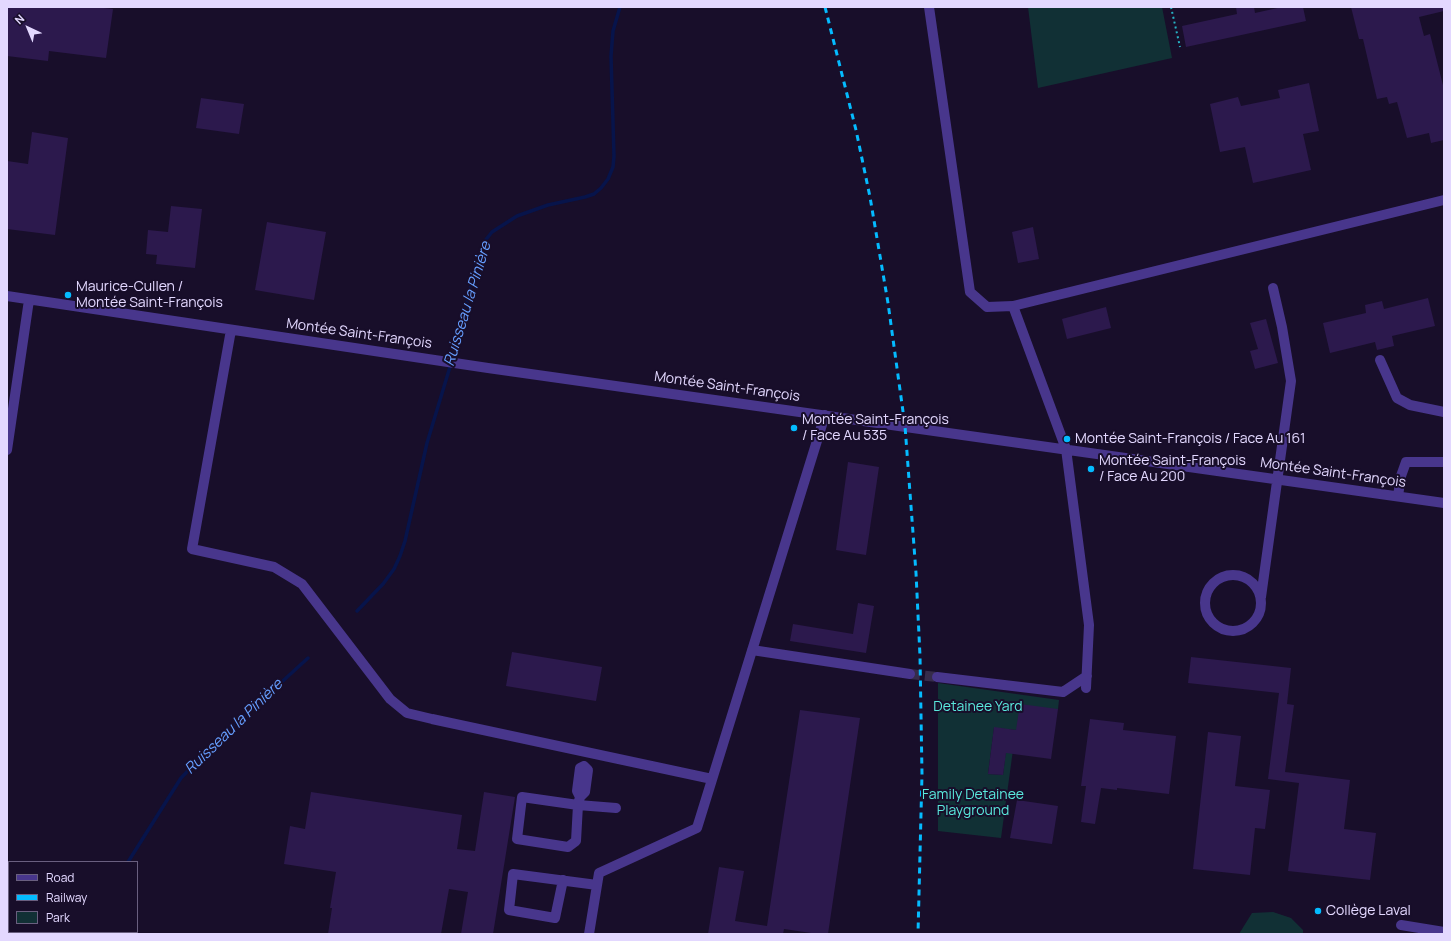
<!DOCTYPE html>
<meta charset="utf-8">
<style>
body{margin:0}
#map{position:relative;width:1451px;height:941px;overflow:hidden;background:#180e2a;font-family:Manrope,sans-serif}
canvas{display:block}
.frame{position:absolute;inset:0;border:8px solid #e3d8ff;pointer-events:none}
.legend{position:absolute;left:8px;top:861px;width:130px;height:72px;box-sizing:border-box;background:#180e2a;border:1px solid #695f7f;margin:0;padding:5px 7px;list-style:none;font-size:12px;color:#e3d8ff}
.legend li{display:flex;align-items:center;gap:8px;height:20px}
.legend b{width:20px;border:1px solid #695f7f}
.north{position:absolute;left:8px;top:8px;width:40px;height:40px;-webkit-text-stroke:3px #180e2a;paint-order:stroke;rotate:316deg;font-size:11px;font-weight:700;line-height:16px;text-align:center;color:#e3d8ff}
.north::after{content:'';display:block;margin:auto;width:14px;height:18px;background:#e3d8ff;clip-path:polygon(50% 0,100% 100%,50% 72%,0 100%)}
</style>
<div id="map">
<canvas width="1451" height="941"></canvas>
<div class="frame"></div>
<ul class="legend">
<li><b style="height:5px;background:#48368c"></b>Road</li>
<li><b style="height:5px;background:#04bbff"></b>Railway</li>
<li><b style="height:11px;background:#113035"></b>Park</li>
</ul>
<div class="north">N</div>
</div>
<script>
const ctx = document.querySelector('canvas').getContext('2d');
ctx.lineJoin = 'round';
function paint(path, color) { ctx.fillStyle = color; ctx.fill(path, 'evenodd'); }
const shape = rows => new Path2D(rows.map(r => 'M' + r).join(''));
function trace(path, color, width, dash) { ctx.strokeStyle = color; ctx.lineWidth = width; ctx.lineCap = dash ? 'butt' : 'round'; ctx.setLineDash(dash || []); ctx.stroke(path); }
function write(font, color, halo, rows, align = 'center') {
  ctx.font = font + ' Manrope,sans-serif'; ctx.lineWidth = 4; ctx.setLineDash([]); ctx.textBaseline = 'middle'; ctx.strokeStyle = halo; ctx.fillStyle = color; for (const [text, x, y, turn = 0] of rows) {
    ctx.save(); ctx.translate(x, y); ctx.rotate((+turn || 0) * Math.PI / 180); ctx.textAlign = isNaN(turn) ? turn : align; if (halo) ctx.strokeText(text, 0, 0); ctx.fillText(text, 0, 0); ctx.restore();
  }
}
paint(shape([
 [1028,7,1162,7,1172,58,1038,88],
 [938,683,1059,700,1058,709,1016,730,994,728,988,774,1003,775,1008,734,1015,735,1001,838,938,831],
 [1273,912,1291,918,1303,930,1303,934,1239,934,1252,913]
]), '#113035');
trace(shape([
 [357,611,383,584,394,569,400,556,405,541,427,443,459,337,476,264,484,242,492,232,517,216,548,205,585,197,594,194,601,188,608,179,613,167,614,156,611,56,613,31,620,7],
 [128,862,181,778,217,741,308,658],
 [7,903,9,905],
 [44,932,48,934],
 [95,934,95,932]
]), '#07144b', 3.5);
paint(shape([
 [7,7,95,7,113,9,106,58,49,51,48,61,7,56],
 [1236,7,1254,7,1255,13,1282,7,1303,7,1306,21,1186,47,1182,26,1237,14],
 [1351,7,1444,7,1444,11,1419,17,1424,36,1430,34,1444,89,1444,140,1431,143,1429,133,1407,138,1397,102,1389,104,1387,97,1377,99,1363,39,1359,39],
 [1309,83,1319,131,1303,134,1311,170,1253,183,1245,147,1220,152,1210,104,1238,97,1241,106,1280,98,1278,90],
 [201,98,244,104,239,134,196,128],
 [32,132,68,138,55,235,7,229,7,161,28,164],
 [171,206,202,209,195,268,156,264,157,255,146,254,148,230,168,232],
 [267,222,326,232,314,300,255,290],
 [1033,227,1039,259,1018,263,1012,232],
 [1428,298,1435,326,1392,336,1394,346,1377,350,1375,342,1330,353,1323,323,1366,313,1365,305,1382,301,1384,309],
 [1106,307,1111,328,1067,339,1062,319],
 [1266,319,1278,363,1255,369,1250,351,1258,349,1250,323],
 [848,462,879,467,866,555,836,550],
 [858,603,874,606,866,653,790,641,793,624,853,634],
 [512,652,602,667,596,701,506,686],
 [1191,657,1291,668,1287,704,1294,705,1285,772,1350,780,1344,829,1376,833,1370,880,1288,871,1299,783,1268,779,1279,693,1188,683],
 [1020,704,1058,709,1051,759,1006,753,1003,775,988,774,994,727,1016,730],
 [800,710,860,718,828,934,818,934,784,929,783,934,708,934,719,867,744,871,735,921,767,926],
 [1090,719,1124,723,1123,730,1176,736,1169,794,1117,788,1117,790,1101,788,1095,824,1081,822,1086,786,1081,786],
 [1208,732,1241,736,1235,786,1270,790,1265,829,1255,828,1250,875,1193,869],
 [311,792,462,815,457,849,475,851,484,792,515,797,493,934,461,934,468,892,449,889,441,934,328,934,332,908,330,908,336,872,284,864,290,826,305,829],
 [1017,800,1058,806,1052,844,1010,838]
]), '#2c194d');
trace(shape([
 [910,674,937,677]
]), '#362c4a', 10, [10, 5]);
trace(shape([
 [1171,7,1180,47]
]), '#27b2c4', 2, [2, 3]);
trace(shape([
 [929,7,970,292,987,307,1013,306,1444,200],
 [7,296,488,368,1444,503],
 [1013,306,1066,449,1089,625,1086,688],
 [231,330,192,549,274,567,302,584,390,699,407,713,432,719,712,779],
 [1380,360,1397,398,1410,405,1444,412],
 [7,450,29,300],
 [1398,496,1401,476,1406,462,1444,462],
 '1205 603a28 28 0 1 1 56 0a28 28 0 1 1-56 0Z',
 [1261,597,1291,381,1282,327,1273,288],
 [752,650,910,674],
 [937,677,1063,692,1087,676],
 [584,766,588,770,585,792,580,797,577,791,580,768,584,766],
 [580,797,578,805,576,841,568,847,517,839,522,797,578,805,616,808],
 [563,880,555,918,509,910,513,874,597,885],
 [1401,925,1444,932],
 [589,934,599,873,697,828,825,415]
]), '#48368c', 10);
trace(shape([
 [825,7,856,130,870,197,888,303,905,426,916,573,920,656,922,774,918,934]
]), '#04bbff', 3, [6, 5]);
for (const [x, y, r, color] of [
 [68,295,4,"#04bbff"],
 [794,428,4,"#04bbff"],
 [1067,439,4,"#04bbff"],
 [1091,469,4,"#04bbff"],
 [1318,911,4,"#04bbff"]
]) { const dot = new Path2D(); dot.arc(x, y, r, 0, 2 * Math.PI); ctx.fillStyle = color; ctx.fill(dot); trace(dot, '#180e2a', 1.5); }
write('14px', '#e3d8ff', '#180e2a', [
 ["Maurice-Cullen /",76,287],
 ["Montée Saint-François",76,303],
 ["Montée Saint-François",802,420],
 ["/ Face Au 535",802,436],
 ["Montée Saint-François / Face Au 161",1075,439],
 ["Montée Saint-François",1099,461],
 ["/ Face Au 200",1099,477],
 ["Collège Laval",1326,911]
], 'left');
write('14px', '#e3d8ff', '#180e2a', [
 ["Montée Saint-François",359,334,8],
 ["Montée Saint-François",727,387,8],
 ["Montée Saint-François",1333,473,8]
]);
write('14px', '#5ae9dd', '#180e2a', [
 ["Detainee Yard",978,707],
 ["Family Detainee",973,795],
 ["Playground",973,811]
]);
write('italic 15px', '#669eff', '#180e2a', [
 ["Ruisseau la Pinière",468,304,-73],
 ["Ruisseau la Pinière",234,727,-44]
]);
</script>
